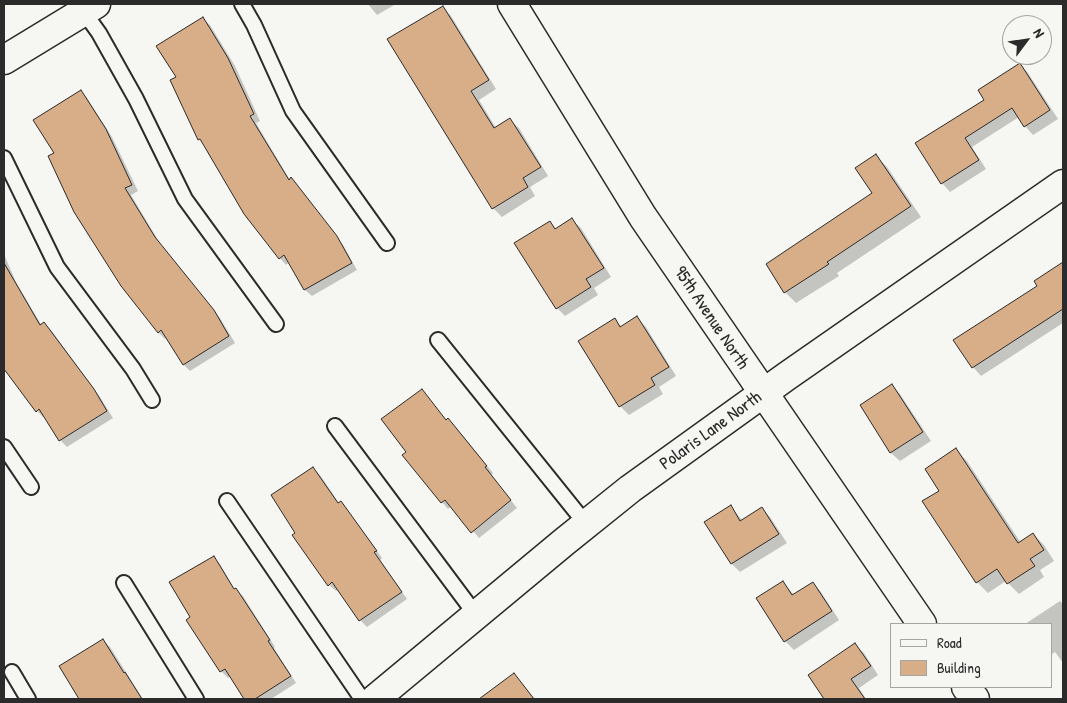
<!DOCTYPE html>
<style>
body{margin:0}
#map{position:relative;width:1067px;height:703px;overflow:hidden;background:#f6f6f2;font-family:"Patrick Hand",sans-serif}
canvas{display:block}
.frame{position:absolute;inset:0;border:5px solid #2b2b2b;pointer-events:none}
.legend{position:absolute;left:890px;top:623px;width:162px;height:65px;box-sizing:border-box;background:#f6f6f2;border:1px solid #a5a5a2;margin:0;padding:6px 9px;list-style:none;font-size:15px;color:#2b2b2b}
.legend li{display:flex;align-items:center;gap:10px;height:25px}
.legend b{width:25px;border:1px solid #a5a5a2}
.north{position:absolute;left:1002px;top:15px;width:50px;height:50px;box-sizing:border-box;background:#f6f6f2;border:1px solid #a5a5a2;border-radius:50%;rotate:59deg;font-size:14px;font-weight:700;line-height:20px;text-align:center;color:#2b2b2b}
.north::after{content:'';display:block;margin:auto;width:18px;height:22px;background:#2b2b2b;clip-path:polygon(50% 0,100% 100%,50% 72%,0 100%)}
</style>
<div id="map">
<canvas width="1067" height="703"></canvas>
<div class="frame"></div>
<ul class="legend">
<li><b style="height:6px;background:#f6f6f2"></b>Road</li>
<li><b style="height:14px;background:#d8ae89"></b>Building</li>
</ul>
<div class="north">N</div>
</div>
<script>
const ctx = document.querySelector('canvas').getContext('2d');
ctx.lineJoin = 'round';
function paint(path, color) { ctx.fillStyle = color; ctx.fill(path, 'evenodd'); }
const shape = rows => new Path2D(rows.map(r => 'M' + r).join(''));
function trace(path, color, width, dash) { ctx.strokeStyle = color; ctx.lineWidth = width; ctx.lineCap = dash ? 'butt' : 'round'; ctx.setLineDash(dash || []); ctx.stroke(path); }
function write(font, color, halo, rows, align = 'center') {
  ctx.font = font + ' "Patrick Hand",sans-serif'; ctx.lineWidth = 4; ctx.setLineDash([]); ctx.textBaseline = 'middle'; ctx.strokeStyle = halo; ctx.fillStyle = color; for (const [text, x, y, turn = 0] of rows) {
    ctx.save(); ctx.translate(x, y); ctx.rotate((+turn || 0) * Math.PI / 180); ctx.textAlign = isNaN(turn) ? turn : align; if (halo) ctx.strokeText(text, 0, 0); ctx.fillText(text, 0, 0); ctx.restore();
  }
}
paint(shape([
 [368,4,396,4,377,15],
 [442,7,451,16,496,89,479,100,496,128,510,120,519,128,548,176,530,187,535,196,502,217,493,208],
 [203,19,210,25,235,66,260,121,256,123,290,180,298,186,343,245,357,270,312,296,305,290,289,262,286,265,280,258,204,144,199,139,172,80,177,78],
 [1020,64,1028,73,1058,119,1033,135,1025,126,1019,117,972,147,986,169,950,192,942,183,917,144,986,100],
 [81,91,87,98,112,137,138,191,131,195,161,245,220,318,235,343,190,371,184,365,167,337,165,339,158,332,56,154],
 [876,156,887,167,921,217,837,273,839,276,796,303,785,292,873,193],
 [572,220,581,228,611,277,594,288,598,295,565,316,557,308,550,222,557,230],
 [4,254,16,282,42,326,44,324,51,330,100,397,113,418,67,447,60,440,45,416,43,417,37,411,4,367],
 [1060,266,1063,269,1063,323,981,376,973,367,1038,286],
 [637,318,646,327,676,376,659,387,663,394,629,415,620,406,580,341,615,320,622,327],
 [892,386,900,394,931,441,900,461,891,453,861,405],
 [422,390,447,421,448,419,455,426,493,473,491,475,517,508,479,538,452,506,448,509,442,502,408,452],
 [956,450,967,461,1021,543,1033,534,1044,545,1054,561,1040,570,1044,577,1019,594,1006,581,988,593,977,582,940,491],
 [313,468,320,475,339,503,340,502,347,509,382,558,380,560,407,599,367,627,360,620,339,589,336,591,329,585,297,533],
 [730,506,743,521,762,509,770,517,787,543,740,572,732,564,705,522],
 [213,558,220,564,235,590,243,596,275,647,274,648,296,683,271,699,245,699,231,676,228,678,221,671,192,618],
 [783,582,794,595,813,583,821,592,839,620,794,650,785,641],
 [1060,601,1063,604,1063,663,1055,652,1051,655,1051,624,1025,624],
 [103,640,110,647,143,699,80,699,60,666],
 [855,645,864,653,878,675,859,688,866,699,826,699,810,675],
 [514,674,535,699,489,699,486,695]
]), '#0003');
const building = shape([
 [443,6,489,80,471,91,494,128,510,118,541,167,523,178,528,187,492,209,387,39,443,6],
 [203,17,228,58,254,114,250,116,289,180,291,177,337,236,352,263,304,290,284,255,279,259,244,214,200,139,198,140,170,80,176,77,156,46,203,17],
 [1020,63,1050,110,1024,127,1012,108,965,138,979,160,941,184,915,143,984,100,978,90,1020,63],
 [81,90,106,129,132,185,125,188,155,237,214,310,229,336,183,365,161,330,158,333,121,286,74,212,48,156,54,153,33,120,81,90],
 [876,154,911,206,827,262,829,264,784,293,766,264,872,193,855,168,876,154],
 [572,218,604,268,586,279,591,287,556,309,514,243,550,221,555,229,572,218],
 [1063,262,1063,309,972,368,953,340,1037,286,1034,281,1063,262],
 [4,263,40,325,44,322,94,389,107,411,59,441,39,409,36,412,4,369,4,263],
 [637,316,669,367,651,378,655,385,619,407,578,341,615,318,620,327,637,316],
 [892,384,923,432,890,453,860,405,892,384],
 [422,389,446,420,448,418,487,466,485,467,511,500,471,533,445,500,441,503,402,455,406,452,381,419,422,389],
 [956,448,1018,543,1033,533,1044,550,1030,559,1035,566,1007,584,997,569,976,583,922,501,939,491,925,469,956,448],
 [313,467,338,503,341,501,377,551,374,552,402,592,359,621,332,582,328,586,292,535,295,533,271,495,313,467],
 [731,505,740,521,762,507,779,534,731,564,704,522,731,505],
 [214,556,234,589,236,588,270,640,268,641,291,676,255,699,244,699,225,669,220,672,186,620,190,617,169,582,214,556],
 [783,581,792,595,813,582,832,611,784,642,756,598,783,581],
 [103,639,124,673,125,672,142,699,79,699,59,666,103,639],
 [855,643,871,666,851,679,865,699,824,699,808,675,855,643],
 [514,673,534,699,479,699,514,673]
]);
paint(building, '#d8ae89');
trace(building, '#2b2b2b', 1);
const service = shape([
 [242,4,254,25,293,111,387,243],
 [81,8,99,33,136,99,185,199,276,324],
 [4,158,57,267,133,369,152,400],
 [438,340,586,524],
 [335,426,476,615],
 [4,447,31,487],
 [227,501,362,699],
 [124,583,196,699],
 [12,672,28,699]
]);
const minor = shape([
 [512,4,643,217,922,624],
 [4,60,96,4],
 [966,687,975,699],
 [375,699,564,542,630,489,787,376,1063,184]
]);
trace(service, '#2b2b2b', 18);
trace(minor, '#2b2b2b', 31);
trace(service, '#f6f6f2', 14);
trace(minor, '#f6f6f2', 28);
write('18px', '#2b2b2b', '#f6f6f2', [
 ["95th Avenue North",711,318,56],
 ["Polaris Lane North",711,431,-36]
]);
</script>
